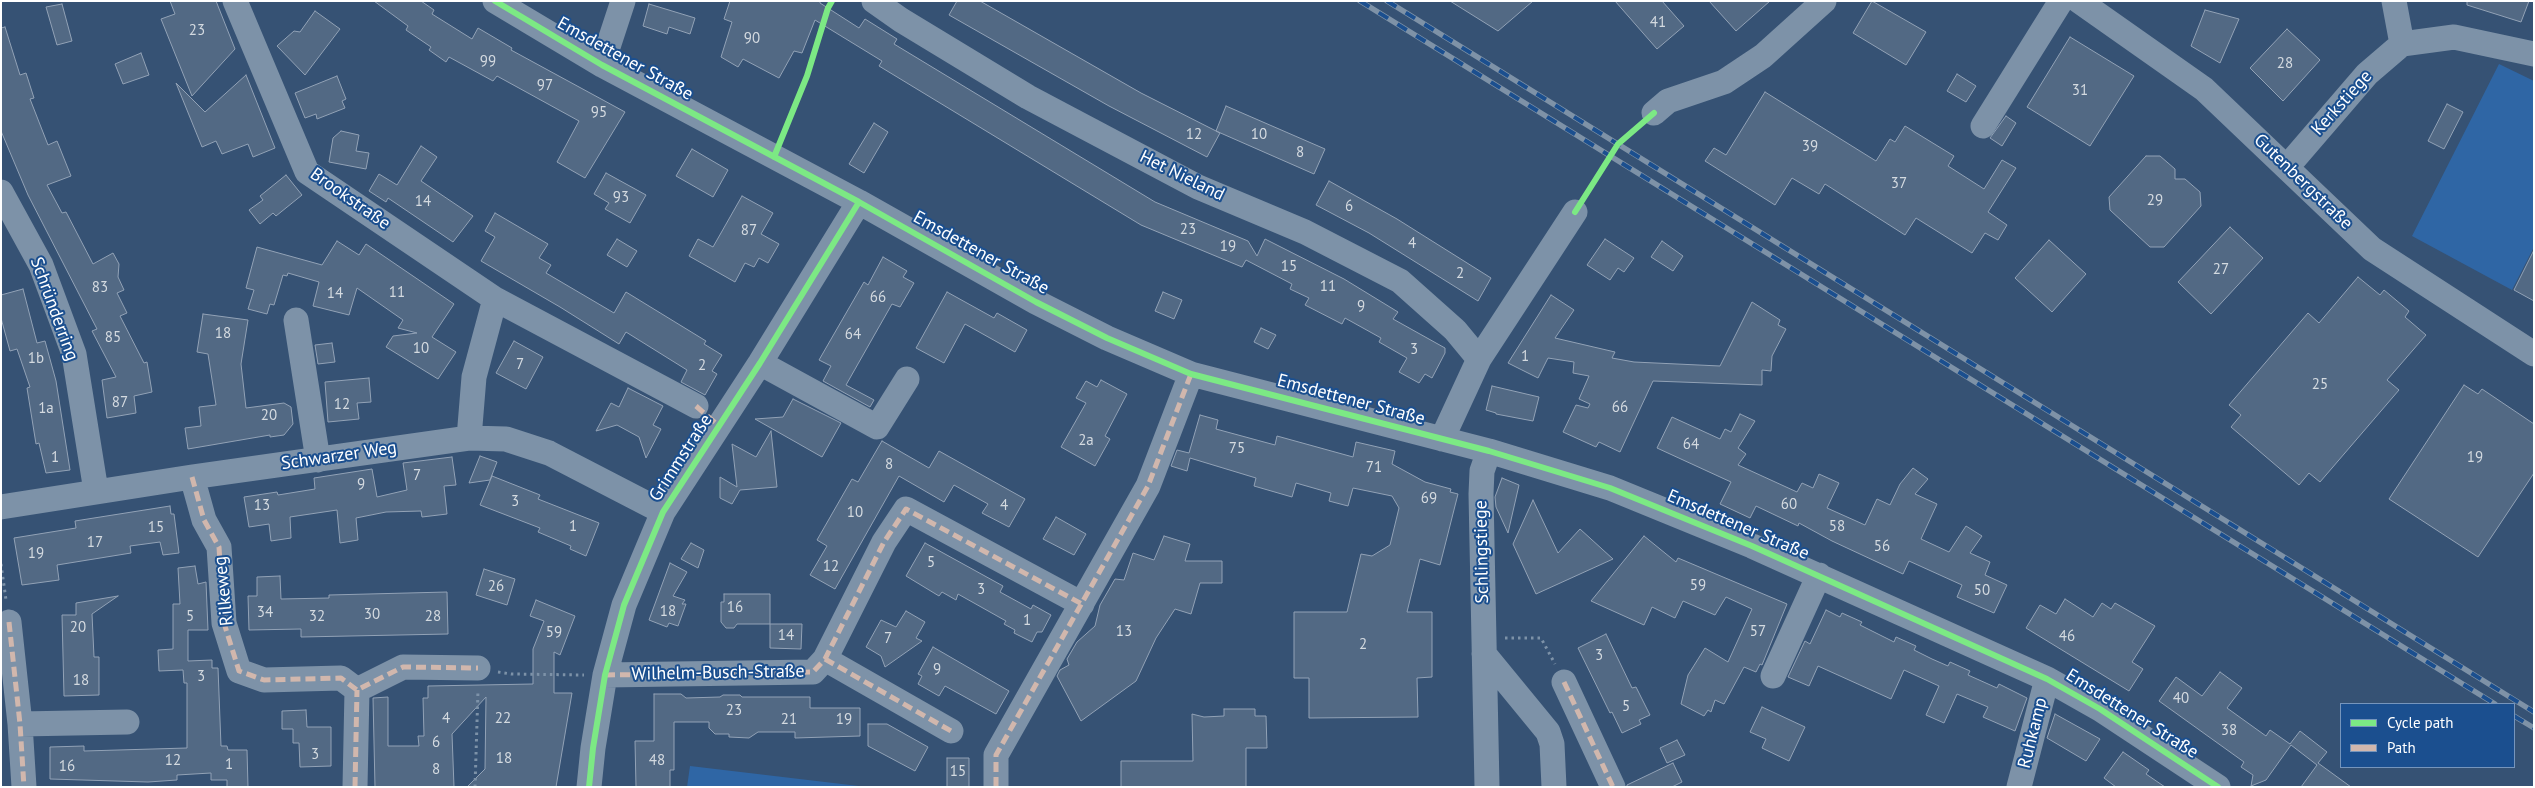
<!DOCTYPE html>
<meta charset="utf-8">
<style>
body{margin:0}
#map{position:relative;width:2535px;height:788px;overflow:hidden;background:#365274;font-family:"PT Sans",sans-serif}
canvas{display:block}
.frame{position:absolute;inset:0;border:2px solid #fff;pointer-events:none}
.legend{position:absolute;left:2340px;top:703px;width:175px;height:65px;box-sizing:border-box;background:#1b4f8f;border:1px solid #7695bc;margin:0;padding:6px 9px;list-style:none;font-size:15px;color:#fff}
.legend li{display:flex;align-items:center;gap:10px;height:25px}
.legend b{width:25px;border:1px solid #7695bc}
</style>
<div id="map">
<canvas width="2535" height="788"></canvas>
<div class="frame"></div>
<ul class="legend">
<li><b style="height:6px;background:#7ce984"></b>Cycle path</li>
<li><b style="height:6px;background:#d1b7ad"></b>Path</li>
</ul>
</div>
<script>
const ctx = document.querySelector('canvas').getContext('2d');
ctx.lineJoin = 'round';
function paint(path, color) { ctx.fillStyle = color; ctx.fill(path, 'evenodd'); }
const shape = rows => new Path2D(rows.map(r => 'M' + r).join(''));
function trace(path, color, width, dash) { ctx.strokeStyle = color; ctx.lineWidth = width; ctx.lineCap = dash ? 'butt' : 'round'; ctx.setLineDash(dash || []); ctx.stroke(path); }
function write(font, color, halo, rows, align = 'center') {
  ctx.font = font + ' "PT Sans",sans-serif'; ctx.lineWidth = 4; ctx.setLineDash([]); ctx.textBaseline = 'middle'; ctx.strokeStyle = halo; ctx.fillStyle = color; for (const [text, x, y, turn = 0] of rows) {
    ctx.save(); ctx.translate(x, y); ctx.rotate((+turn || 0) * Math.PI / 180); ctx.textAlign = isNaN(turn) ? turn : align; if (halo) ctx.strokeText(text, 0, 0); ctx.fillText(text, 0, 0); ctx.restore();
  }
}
paint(shape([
 [2499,64,2534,81,2534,247,2512,290,2412,236],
 [690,766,867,787,687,787]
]), '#2f66a5');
const building = shape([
 [170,1,216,1,235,49,192,96,161,19,175,14,170,1],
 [374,1,421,1,434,10,432,14,472,39,478,28,512,48,511,50,625,112,585,178,557,162,579,121,497,76,493,81,449,57,446,62,429,50,431,47,406,30,408,26,374,1],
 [730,1,820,1,820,3,859,28,865,19,897,39,894,44,1155,202,1248,241,1257,256,1265,239,1344,279,1398,312,1393,319,1445,348,1445,353,1432,378,1425,374,1419,383,1399,372,1407,358,1379,342,1381,338,1345,318,1342,324,1305,305,1309,298,1290,289,1292,284,1246,260,1242,267,1141,225,879,66,882,61,815,20,802,53,794,51,779,78,743,59,738,67,721,57,732,22,724,19,730,1],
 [957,1,980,1,1141,93,1220,133,1207,157,1109,106,949,15,957,1],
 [1450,1,1533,1,1498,31,1450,1],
 [1615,1,1662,1,1684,26,1657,49,1615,1],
 [1709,1,1770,1,1736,31,1709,1],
 [1872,1,1926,32,1906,65,1853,33,1872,1],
 [2467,1,2529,1,2521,22,2467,5,2467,1],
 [62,4,72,41,57,45,46,7,62,4],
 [649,4,695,18,690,34,669,27,667,34,643,26,649,4],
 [2205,10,2239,19,2220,63,2191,46,2205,10],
 [315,11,340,29,305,75,277,46,294,31,300,32,315,11],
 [5,27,20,75,26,73,34,98,30,99,48,145,57,141,71,176,47,185,62,213,66,212,93,264,113,253,119,264,118,277,124,290,117,293,127,313,120,316,144,363,147,362,152,392,134,396,136,413,107,418,102,380,116,377,92,331,97,329,28,195,1,131,1,28,5,27],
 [2287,29,2320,60,2283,101,2250,68,2287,29],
 [2070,37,2134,76,2090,146,2027,107,2070,37],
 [141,53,149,75,123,84,115,64,141,53],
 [1957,74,1976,86,1966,102,1947,91,1957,74],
 [246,75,275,148,253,157,248,144,222,154,216,141,202,147,176,83,205,112,246,75],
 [337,76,346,99,342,101,345,108,317,119,316,114,305,118,295,93,337,76],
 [1765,92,1876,161,1890,139,1895,142,1905,126,1954,156,1948,166,1984,189,2002,160,2016,168,1988,212,2007,225,1998,240,1985,233,1972,253,1916,218,1905,235,1825,184,1819,194,1792,178,1775,205,1705,161,1714,148,1726,155,1765,92],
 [2447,104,2463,112,2444,149,2428,141,2447,104],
 [1226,106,1325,149,1314,174,1216,131,1226,106],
 [2006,116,2016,123,2002,146,1990,138,2006,116],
 [874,123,888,132,864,173,849,164,874,123],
 [341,131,359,135,356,151,369,153,366,169,329,162,333,138,341,131],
 [421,146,437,157,421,181,473,216,453,242,388,198,386,202,369,191,379,174,397,185,421,146],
 [692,149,728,170,713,197,676,176,692,149],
 [2146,156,2160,156,2175,169,2175,179,2185,179,2200,192,2201,206,2164,247,2150,247,2110,210,2109,197,2146,156],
 [606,173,646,195,630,223,605,209,609,203,594,194,606,173],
 [286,175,302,195,276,216,273,213,260,224,249,210,263,200,260,196,286,175],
 [1329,181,1397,219,1491,278,1478,301,1369,233,1316,205,1329,181],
 [742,196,773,213,761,234,779,244,768,263,759,258,754,267,745,263,735,282,689,256,698,239,713,247,742,196],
 [495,213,548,244,539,258,551,265,546,273,614,313,626,292,706,341,704,344,722,355,712,371,717,374,705,395,681,382,687,370,626,332,619,344,560,307,481,261,495,237,485,231,495,213],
 [2230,227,2263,258,2211,314,2178,282,2230,227],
 [617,239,637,251,627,267,607,255,617,239],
 [1605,239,1634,258,1624,272,1618,268,1610,280,1587,265,1605,239],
 [2049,240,2086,274,2052,312,2015,278,2049,240],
 [337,241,359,255,366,244,454,304,432,337,456,352,438,379,386,347,393,336,417,333,398,328,403,320,357,288,349,315,313,306,319,282,288,273,287,276,283,275,274,305,270,304,267,314,248,309,254,290,246,288,257,247,322,265,337,241],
 [1662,241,1683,256,1673,271,1651,257,1662,241],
 [2534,250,2534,301,2514,290,2534,250],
 [883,257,907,271,903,277,914,283,900,307,892,304,846,385,874,400,870,407,823,381,831,366,819,360,864,282,868,285,883,257],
 [2358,277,2380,295,2384,290,2409,311,2405,317,2426,335,2387,380,2399,390,2320,482,2309,473,2299,485,2231,427,2241,415,2229,405,2308,313,2319,323,2358,277],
 [23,289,37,343,45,341,56,381,70,470,46,473,39,443,36,444,27,388,30,387,17,349,10,351,1,318,1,295,23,289],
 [947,292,994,318,997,313,1027,330,1015,352,965,324,944,363,916,348,947,292],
 [1163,292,1182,300,1174,319,1155,311,1163,292],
 [1551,295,1574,310,1555,338,1615,352,1612,358,1634,362,1720,366,1752,302,1780,320,1778,325,1786,329,1772,356,1771,371,1762,370,1762,385,1653,381,1620,452,1599,442,1596,447,1563,432,1576,405,1588,408,1590,404,1579,399,1589,376,1573,373,1574,362,1548,358,1538,378,1508,363,1551,295],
 [203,314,248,320,241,364,246,408,284,403,291,407,293,424,284,435,270,437,270,435,188,449,185,428,201,426,199,407,216,405,208,354,197,352,203,314],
 [1261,328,1276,335,1268,349,1254,342,1261,328],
 [514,341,543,357,526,389,496,373,514,341],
 [332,343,335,362,318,364,315,345,332,343],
 [369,378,371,402,357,403,359,419,328,422,325,382,369,378],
 [1101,380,1127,394,1105,436,1110,439,1095,466,1061,447,1086,403,1076,398,1086,381,1097,387,1101,380],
 [2464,385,2478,394,2482,389,2534,424,2534,473,2478,557,2389,499,2464,385],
 [1492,386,1539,397,1533,421,1496,414,1496,413,1486,410,1492,386],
 [628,388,663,406,653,425,661,429,646,458,639,437,617,425,596,431,611,403,619,407,628,388],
 [793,399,841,423,822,457,755,419,783,417,793,399],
 [1740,414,1755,421,1738,448,1746,454,1738,465,1797,492,1802,483,1813,488,1819,474,1839,483,1827,508,1865,525,1877,499,1890,505,1900,484,1913,468,1928,479,1915,494,1937,504,1921,539,1949,552,1966,526,1982,536,1970,553,1990,562,1985,575,2007,585,1994,613,1957,597,1962,585,1909,561,1903,574,1832,541,1799,523,1798,526,1756,506,1750,518,1720,504,1731,482,1657,448,1672,417,1720,439,1725,429,1731,432,1740,414],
 [1200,415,1218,420,1216,429,1275,445,1277,436,1353,457,1356,442,1395,451,1392,464,1425,482,1451,489,1450,492,1458,494,1440,565,1420,559,1407,612,1432,612,1432,677,1417,678,1418,717,1309,718,1309,678,1294,678,1294,612,1347,612,1361,554,1372,556,1390,545,1399,508,1392,496,1353,488,1348,506,1329,501,1331,493,1296,483,1292,497,1254,486,1256,478,1190,458,1187,471,1171,466,1177,450,1189,453,1200,415],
 [771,431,777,487,740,490,732,504,720,498,720,477,737,487,732,444,756,457,771,431],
 [882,441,929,468,939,451,1025,499,1009,527,982,513,988,504,954,485,944,502,899,476,835,589,810,575,827,546,817,540,852,479,858,482,882,441],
 [480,456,497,462,490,480,469,483,480,456],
 [452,457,456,485,444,486,447,514,422,517,421,511,386,512,356,518,358,540,340,543,337,510,290,517,291,538,271,541,269,524,249,527,244,497,277,492,278,495,315,489,314,478,372,469,377,497,407,490,403,463,452,457],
 [492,476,540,495,538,499,599,523,586,556,570,549,571,546,538,532,540,528,480,505,492,476],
 [1502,478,1519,485,1508,533,1496,507,1495,497,1502,478],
 [1533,500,1558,553,1580,529,1613,559,1536,594,1513,544,1533,500],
 [170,506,171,514,174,514,179,553,163,555,160,542,130,546,131,553,57,565,59,580,22,585,14,538,76,528,75,521,170,506],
 [1056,517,1086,534,1074,555,1043,539,1056,517],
 [1164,536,1190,544,1185,561,1222,561,1222,583,1200,583,1191,614,1175,609,1156,638,1136,681,1081,721,1057,676,1060,670,1069,665,1067,659,1077,642,1095,626,1100,605,1115,579,1124,580,1133,553,1154,560,1164,536],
 [1644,536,1676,562,1678,558,1787,604,1762,665,1760,664,1756,672,1744,667,1724,704,1715,700,1711,712,1708,710,1704,716,1681,704,1688,675,1705,648,1728,662,1752,609,1726,597,1715,615,1683,601,1675,618,1652,607,1644,625,1591,601,1644,536],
 [691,543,704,550,698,568,681,559,691,543],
 [925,543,1003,586,1000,592,1031,609,1033,605,1051,615,1042,632,1037,632,1032,642,1014,633,1015,630,1004,624,1006,621,958,594,956,600,942,592,939,596,906,576,925,543],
 [670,563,687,572,673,596,685,600,682,604,686,604,678,626,669,623,667,627,649,620,670,563],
 [195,566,198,584,206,582,208,630,188,630,188,661,212,660,212,668,218,668,221,746,227,746,228,750,247,750,248,787,227,787,227,780,211,780,211,773,177,775,177,780,148,782,50,779,50,747,84,746,84,751,187,748,187,683,184,683,183,670,159,671,158,650,173,649,173,604,180,604,178,568,195,566],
 [484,569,515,579,507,605,476,595,484,569],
 [280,576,281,599,329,598,329,595,447,592,448,634,301,637,301,629,249,630,248,596,257,596,257,577,280,576],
 [724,594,770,594,770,624,802,624,801,649,770,648,770,624,737,624,734,628,726,628,721,622,721,602,724,602,724,594],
 [118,596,92,614,94,657,99,657,99,695,64,696,62,615,76,615,76,603,118,596],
 [2065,599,2093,617,2102,603,2111,609,2115,603,2155,626,2132,662,2143,669,2129,691,2026,628,2040,605,2056,614,2065,599],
 [536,600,575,616,560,655,554,652,554,693,572,693,556,787,467,787,485,769,486,697,452,734,454,787,375,787,373,698,388,697,388,746,419,746,418,736,424,736,423,698,428,698,428,686,533,684,533,649,544,621,530,616,536,600],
 [1826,610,1840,617,1842,613,1862,622,1860,625,1894,642,1896,637,1916,646,1914,650,1932,659,1948,666,1950,662,1970,671,1968,675,1997,688,1999,684,2027,698,2015,731,1983,717,1988,707,1957,694,1944,723,1926,715,1939,686,1904,670,1891,699,1818,666,1809,686,1788,677,1805,641,1810,644,1826,610],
 [906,611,925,622,916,638,922,641,885,667,881,656,866,647,881,620,896,627,906,611],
 [1606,634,1632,688,1636,687,1650,715,1639,720,1641,724,1622,733,1612,712,1610,713,1578,648,1606,634],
 [933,647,1009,691,996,714,945,686,939,696,918,684,922,676,918,674,933,647],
 [2220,672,2242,688,2227,708,2266,736,2270,730,2290,744,2300,731,2327,752,2318,763,2351,787,2301,787,2317,765,2291,745,2266,780,2251,786,2253,775,2241,767,2244,762,2159,701,2176,677,2202,696,2220,672],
 [654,694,681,694,686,698,720,697,723,695,740,695,742,697,810,697,810,708,860,708,860,736,795,738,795,732,758,732,749,738,729,737,729,734,715,734,709,728,709,722,674,722,674,770,670,770,670,787,636,787,635,741,654,741,654,694],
 [1762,707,1805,727,1789,761,1762,748,1766,739,1750,732,1762,707],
 [1224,709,1255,709,1255,716,1266,716,1267,748,1246,748,1246,787,1121,787,1121,761,1193,761,1192,714,1204,717,1224,716,1224,709],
 [306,710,307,727,331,727,331,766,300,767,299,743,293,743,293,729,282,729,282,711,306,710],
 [2055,714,2100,739,2086,761,2047,738,2055,714],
 [868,724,887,724,928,747,915,771,868,746,868,724],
 [1677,740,1685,755,1667,763,1660,748,1677,740],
 [2123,752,2149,770,2146,774,2165,787,2116,787,2104,778,2123,752],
 [947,758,969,758,969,787,947,787,947,758],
 [1673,763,1682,782,1672,787,1627,787,1627,785,1673,763]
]);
paint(building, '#526984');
trace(building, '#92a2b6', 1);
trace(shape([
 [1,564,6,600],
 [1505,638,1541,638,1555,664],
 [498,672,511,674,584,675],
 [475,787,478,690]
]), '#7d92a8', 3, [2.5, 4]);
trace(shape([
 [235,1,307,172,495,299,474,377,469,438],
 [495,1,602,65,859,202,1036,302,1107,338,1191,374,1489,451,1610,488,1752,546,2047,679,2100,709,2218,787],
 [874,1,901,20,1028,97,1198,187,1305,232,1400,281,1455,330,1479,359],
 [2079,1,2204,89,2372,249,2534,354],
 [2394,1,2402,44],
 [602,65,623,1],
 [1654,113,1668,101,1724,82,1763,56,1824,1],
 [1983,126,2061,1],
 [2287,167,2367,74,2402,44,2454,37,2534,54],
 [1,192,41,265,74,354,96,491],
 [495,299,696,406],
 [296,320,318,460],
 [760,363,877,427,907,379],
 [1442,439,1479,359,1575,212],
 [192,477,204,520,219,547,224,623,239,671,264,680,341,678,357,690,403,667,478,668],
 [1,507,192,477,469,438,506,439,549,453,663,512],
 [9,622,20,724,24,787],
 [1484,654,1548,732,1552,744,1554,787],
 [825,659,951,731],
 [605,675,813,672,825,659,884,542,906,509,1082,604],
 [1773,676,1819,575],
 [1564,682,1613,787],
 [20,724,127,722],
 [355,787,357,690],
 [589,787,593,748,605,675,624,605,663,512,760,363,859,202],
 [996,787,996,755,1148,486,1191,374],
 [1487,787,1481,494,1482,471,1489,451],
 [2019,787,2047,679]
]), '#7d92a8', 25);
const rail = shape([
 [1360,1,2495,704],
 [1387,1,2534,712],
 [2514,716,2534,728]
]);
trace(rail, '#7e92a7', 5.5);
trace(rail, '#1b4f8f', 4, [11]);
trace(shape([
 [696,406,719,426],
 [192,477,204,520,219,547,224,623,239,671,264,680,341,678,357,690,403,667,478,668],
 [9,622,20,724,24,787],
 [825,659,951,731],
 [605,675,813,672,825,659,884,542,906,509,1082,604],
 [1564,682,1613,787],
 [355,787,357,690],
 [996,787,996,755,1148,486,1191,374]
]), '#d1b7ad', 5, [10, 5]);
trace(shape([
 [495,1,602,65,859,202,1036,302,1107,338,1191,374,1489,451,1610,488,1752,546,2047,679,2100,709,2218,787],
 [774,157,807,76,828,8,832,1],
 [1575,212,1618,144,1654,113],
 [589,787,593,748,605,675,624,605,663,512,760,363,859,202]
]), '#7ce984', 6);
write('15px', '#d4dae0', null, [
 ["41",1658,23],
 ["23",197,31],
 ["90",752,39],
 ["99",488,62],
 ["28",2285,64],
 ["97",545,86],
 ["31",2080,91],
 ["95",599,113],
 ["12",1194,135],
 ["10",1259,135],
 ["39",1810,147],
 ["8",1300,153],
 ["37",1899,184],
 ["93",621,198],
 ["29",2155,201],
 ["14",423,202],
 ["6",1349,207],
 ["23",1188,230],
 ["87",749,231],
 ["4",1412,244],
 ["19",1228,247],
 ["15",1289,267],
 ["27",2221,270],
 ["2",1460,274],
 ["11",1328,287],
 ["83",100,288],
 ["11",397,293],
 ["14",335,294],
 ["66",878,298],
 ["9",1361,307],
 ["18",223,334],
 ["64",853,335],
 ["85",113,338],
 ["10",421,349],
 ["3",1414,350],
 ["1",1525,357],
 ["1b",36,359],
 ["7",520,365],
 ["2",702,366],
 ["25",2320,385],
 ["87",120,403],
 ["12",342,405],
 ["66",1620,408],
 ["1a",46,409],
 ["20",269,416],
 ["2a",1086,441],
 ["64",1691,445],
 ["75",1237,449],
 ["1",55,458],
 ["19",2475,458],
 ["8",889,465],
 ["71",1374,468],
 ["7",417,476],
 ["9",361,485],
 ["69",1429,499],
 ["3",515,502],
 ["60",1789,505],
 ["13",262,506],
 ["4",1004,506],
 ["10",855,513],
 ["1",573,527],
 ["58",1837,527],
 ["15",156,528],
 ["17",95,543],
 ["56",1882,547],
 ["19",36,554],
 ["5",931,563],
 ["12",831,567],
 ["59",1698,586],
 ["26",496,587],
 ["3",981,590],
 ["50",1982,591],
 ["16",735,608],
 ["18",668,612],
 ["34",265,613],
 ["30",372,615],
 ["5",190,617],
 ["32",317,617],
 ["28",433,617],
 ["1",1027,621],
 ["20",78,628],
 ["13",1124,632],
 ["57",1758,632],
 ["59",554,633],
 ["14",786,636],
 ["46",2067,637],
 ["7",888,639],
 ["2",1363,645],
 ["3",1599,656],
 ["9",937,670],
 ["3",201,677],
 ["18",81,681],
 ["40",2181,699],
 ["5",1626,707],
 ["23",734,711],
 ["4",446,719],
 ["22",503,719],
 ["21",789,720],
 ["19",844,720],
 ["38",2229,731],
 ["6",436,743],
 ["3",315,755],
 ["18",504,759],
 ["12",173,761],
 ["48",657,761],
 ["1",229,765],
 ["16",67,767],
 ["8",436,770],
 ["15",958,772]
]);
write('18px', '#fff', '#1b4f8f', [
 ["Emsdettener Straße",625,59,29],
 ["Kerkstiege",2342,103,-48],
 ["Het Nieland",1182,176,26],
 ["Gutenbergstraße",2303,182,44],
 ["Brookstraße",350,199,35],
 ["Emsdettener Straße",981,253,29],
 ["Schründerring",54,309,70],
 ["Emsdettener Straße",1351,400,15],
 ["Schwarzer Weg",339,456,-8],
 ["Grimmstraße",681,458,-57],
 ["Emsdettener Straße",1738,525,23],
 ["Schlingstiege",1482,552,-91],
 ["Rilkeweg",224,591,-96],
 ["Wilhelm-Busch-Straße",718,673,-1],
 ["Emsdettener Straße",2132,714,32],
 ["Ruhkamp",2033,733,-76]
]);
</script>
